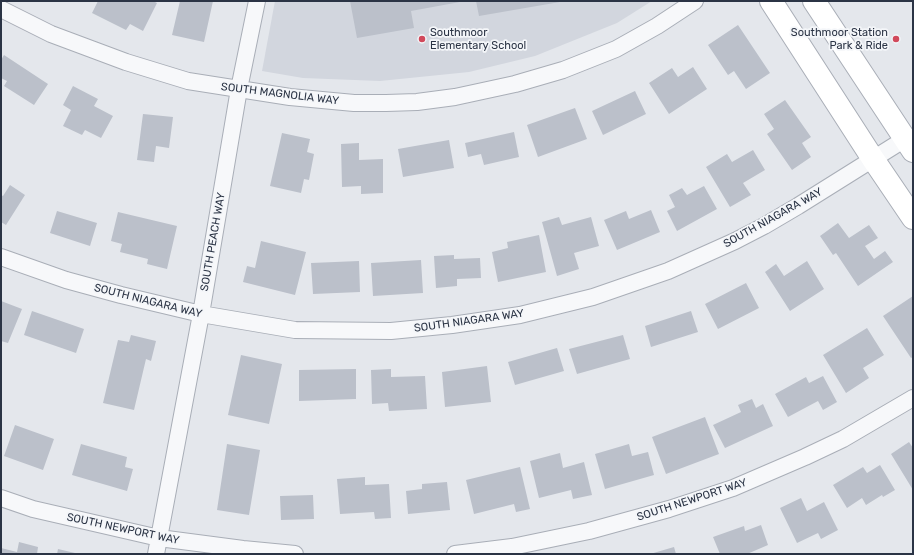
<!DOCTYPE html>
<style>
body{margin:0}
#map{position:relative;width:914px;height:555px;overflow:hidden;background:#e4e7ec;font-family:Rubik,sans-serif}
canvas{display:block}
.frame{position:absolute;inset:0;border:2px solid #2b3445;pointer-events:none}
</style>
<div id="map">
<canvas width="914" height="555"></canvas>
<div class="frame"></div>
</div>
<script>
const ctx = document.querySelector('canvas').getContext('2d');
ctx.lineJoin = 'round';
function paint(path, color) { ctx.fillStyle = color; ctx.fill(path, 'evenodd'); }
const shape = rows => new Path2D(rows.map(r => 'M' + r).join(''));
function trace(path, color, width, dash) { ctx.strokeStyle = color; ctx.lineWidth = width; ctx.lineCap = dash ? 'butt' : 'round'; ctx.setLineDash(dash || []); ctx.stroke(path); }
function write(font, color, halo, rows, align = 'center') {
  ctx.font = font + ' Rubik,sans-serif'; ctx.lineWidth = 3.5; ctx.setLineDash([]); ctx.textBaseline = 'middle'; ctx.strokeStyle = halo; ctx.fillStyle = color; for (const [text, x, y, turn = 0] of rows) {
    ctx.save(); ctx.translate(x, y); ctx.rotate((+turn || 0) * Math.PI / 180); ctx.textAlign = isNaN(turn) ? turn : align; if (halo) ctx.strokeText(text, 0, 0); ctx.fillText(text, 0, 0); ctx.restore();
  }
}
paint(shape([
 [275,1,652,1,617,23,535,56,469,72,380,81,303,78,262,71]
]), '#d2d6de');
paint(shape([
 [98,1,153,1,157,3,143,31,130,24,126,30,92,13],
 [180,1,213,1,204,42,172,35],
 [350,1,460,1,460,2,411,11,414,28,357,38],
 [476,1,560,1,560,2,479,16],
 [738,25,770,73,746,89,734,71,728,75,708,45],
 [4,55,48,84,34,105,4,86,7,81,1,78,1,60],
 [693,67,707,89,669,114,649,83,672,68,678,77],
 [73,86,98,99,94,106,113,116,101,138,85,130,82,135,63,126,71,110,63,105],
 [635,91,646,114,603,135,592,111],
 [785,100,811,137,802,143,811,157,792,170,767,134,774,129,764,114],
 [575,108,587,139,538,157,527,125],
 [143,114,173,117,169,148,156,146,154,162,137,160],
 [514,132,519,157,484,165,481,154,468,157,465,143],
 [282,133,310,139,307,152,314,154,309,180,304,179,301,193,270,186],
 [449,140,454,168,403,177,398,149],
 [359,143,359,160,383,159,383,193,361,194,361,186,342,187,341,144],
 [753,150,765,170,743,183,751,195,730,207,706,167,727,154,732,162],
 [10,185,25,195,6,225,1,222,1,195,3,196],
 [704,186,717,209,677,231,667,211,675,207,669,195,682,188,687,195],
 [651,210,660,232,617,250,604,220,626,211,629,219],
 [57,211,97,223,90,246,50,233],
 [118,212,177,226,167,269,147,264,148,259,120,252,122,244,111,241],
 [559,217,562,225,591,217,599,246,574,253,579,269,557,276,542,222],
 [838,223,849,238,869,225,878,238,865,246,874,259,885,251,893,262,858,286,836,253,833,255,820,236],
 [539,235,546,272,498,282,492,252,508,248,507,242],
 [261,241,306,252,295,295,243,282,247,266,255,268],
 [454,255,454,259,480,258,481,278,457,279,457,286,436,288,434,256],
 [421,260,423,293,373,296,371,263],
 [359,261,360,292,313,294,311,263],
 [807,261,824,289,790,311,765,272,776,264,784,276],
 [746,283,759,308,718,329,705,304],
 [913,296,913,357,911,358,883,316],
 [1,301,22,309,8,343,1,341],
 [32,311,84,329,76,353,24,335],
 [691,311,698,332,651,347,645,326],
 [867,328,884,355,863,368,869,378,846,393,823,355],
 [131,335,156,341,151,361,146,359,134,410,103,403,118,340,129,342],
 [623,335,630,359,577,374,569,349],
 [557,348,564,371,515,385,508,362],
 [241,355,282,364,269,424,228,415],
 [487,366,491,402,445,407,442,372],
 [356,369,356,399,299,401,299,370],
 [391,369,391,377,425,376,427,409,389,411,388,403,372,404,371,370],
 [823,376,837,402,823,410,818,401,788,417,775,394,806,377,809,383],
 [752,399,756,408,763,404,773,426,725,448,713,425,741,412,738,405],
 [705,417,719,454,666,474,652,437],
 [15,425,54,439,43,470,4,456],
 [909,442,913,448,913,490,891,454],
 [81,444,127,457,125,467,133,469,127,491,72,475],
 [227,444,260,450,249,515,217,510],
 [629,444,632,456,648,452,654,475,605,489,595,454],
 [560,453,563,468,584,462,592,495,573,499,571,490,539,498,530,461],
 [880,465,895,490,883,497,882,495,866,505,862,498,847,508,833,485,863,467,867,473],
 [520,467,530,509,516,512,514,504,474,514,466,480],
 [365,477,365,485,389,484,391,518,375,519,374,512,340,514,337,479],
 [447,482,450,510,408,514,406,491,422,489,422,484],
 [313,495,314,519,281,520,280,496],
 [801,498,807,511,824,502,838,530,821,539,818,533,797,543,780,508],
 [761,525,768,545,747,554,720,554,713,537,744,526,745,531],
 [19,542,38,547,37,554,1,554,1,548,17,552],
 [674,547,676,554,650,554],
 [58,549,75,553,75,554,57,554]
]), '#bbc0ca');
const street = shape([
 [1,9,51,34,126,62,188,81,290,97,354,103,386,103,417,102,455,97,515,84,563,70,616,49,657,26,695,1],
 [1,257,66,280,121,295,201,314,295,330,391,331,452,325,520,315,593,297,668,271,735,241,764,226,798,206,905,139],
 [1,498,33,509,159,538,243,549,295,554],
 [156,554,201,314,239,89,257,1],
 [455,554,512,547,589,531,669,509,733,488,805,457,843,439,913,398]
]);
const secondary = shape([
 [771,1,873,159,913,218],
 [814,1,913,151]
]);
trace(street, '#a9aeb7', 18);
trace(secondary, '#a9aeb7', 24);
trace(street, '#f7f8fa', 16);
trace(secondary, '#fff', 22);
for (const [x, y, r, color] of [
 [422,39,4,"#d1495b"],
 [896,39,4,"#d1495b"]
]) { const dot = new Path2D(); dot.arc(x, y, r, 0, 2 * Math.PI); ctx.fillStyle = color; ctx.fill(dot); trace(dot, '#f4f6f9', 1.5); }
write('11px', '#2b3445', '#f4f6f9', [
 ["Southmoor",430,33],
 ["Elementary School",430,46],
 ["Southmoor Station",888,33,"right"],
 ["Park & Ride",888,46,"right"]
], 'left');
write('11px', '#2b3445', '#f4f6f9', [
 ["SOUTH MAGNOLIA WAY",280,94,7],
 ["SOUTH NIAGARA WAY",773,218,-29],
 ["SOUTH PEACH WAY",213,242,-80],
 ["SOUTH NIAGARA WAY",148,301,14],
 ["SOUTH NIAGARA WAY",469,321,-8],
 ["SOUTH NEWPORT WAY",692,500,-18],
 ["SOUTH NEWPORT WAY",123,529,12]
]);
</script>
